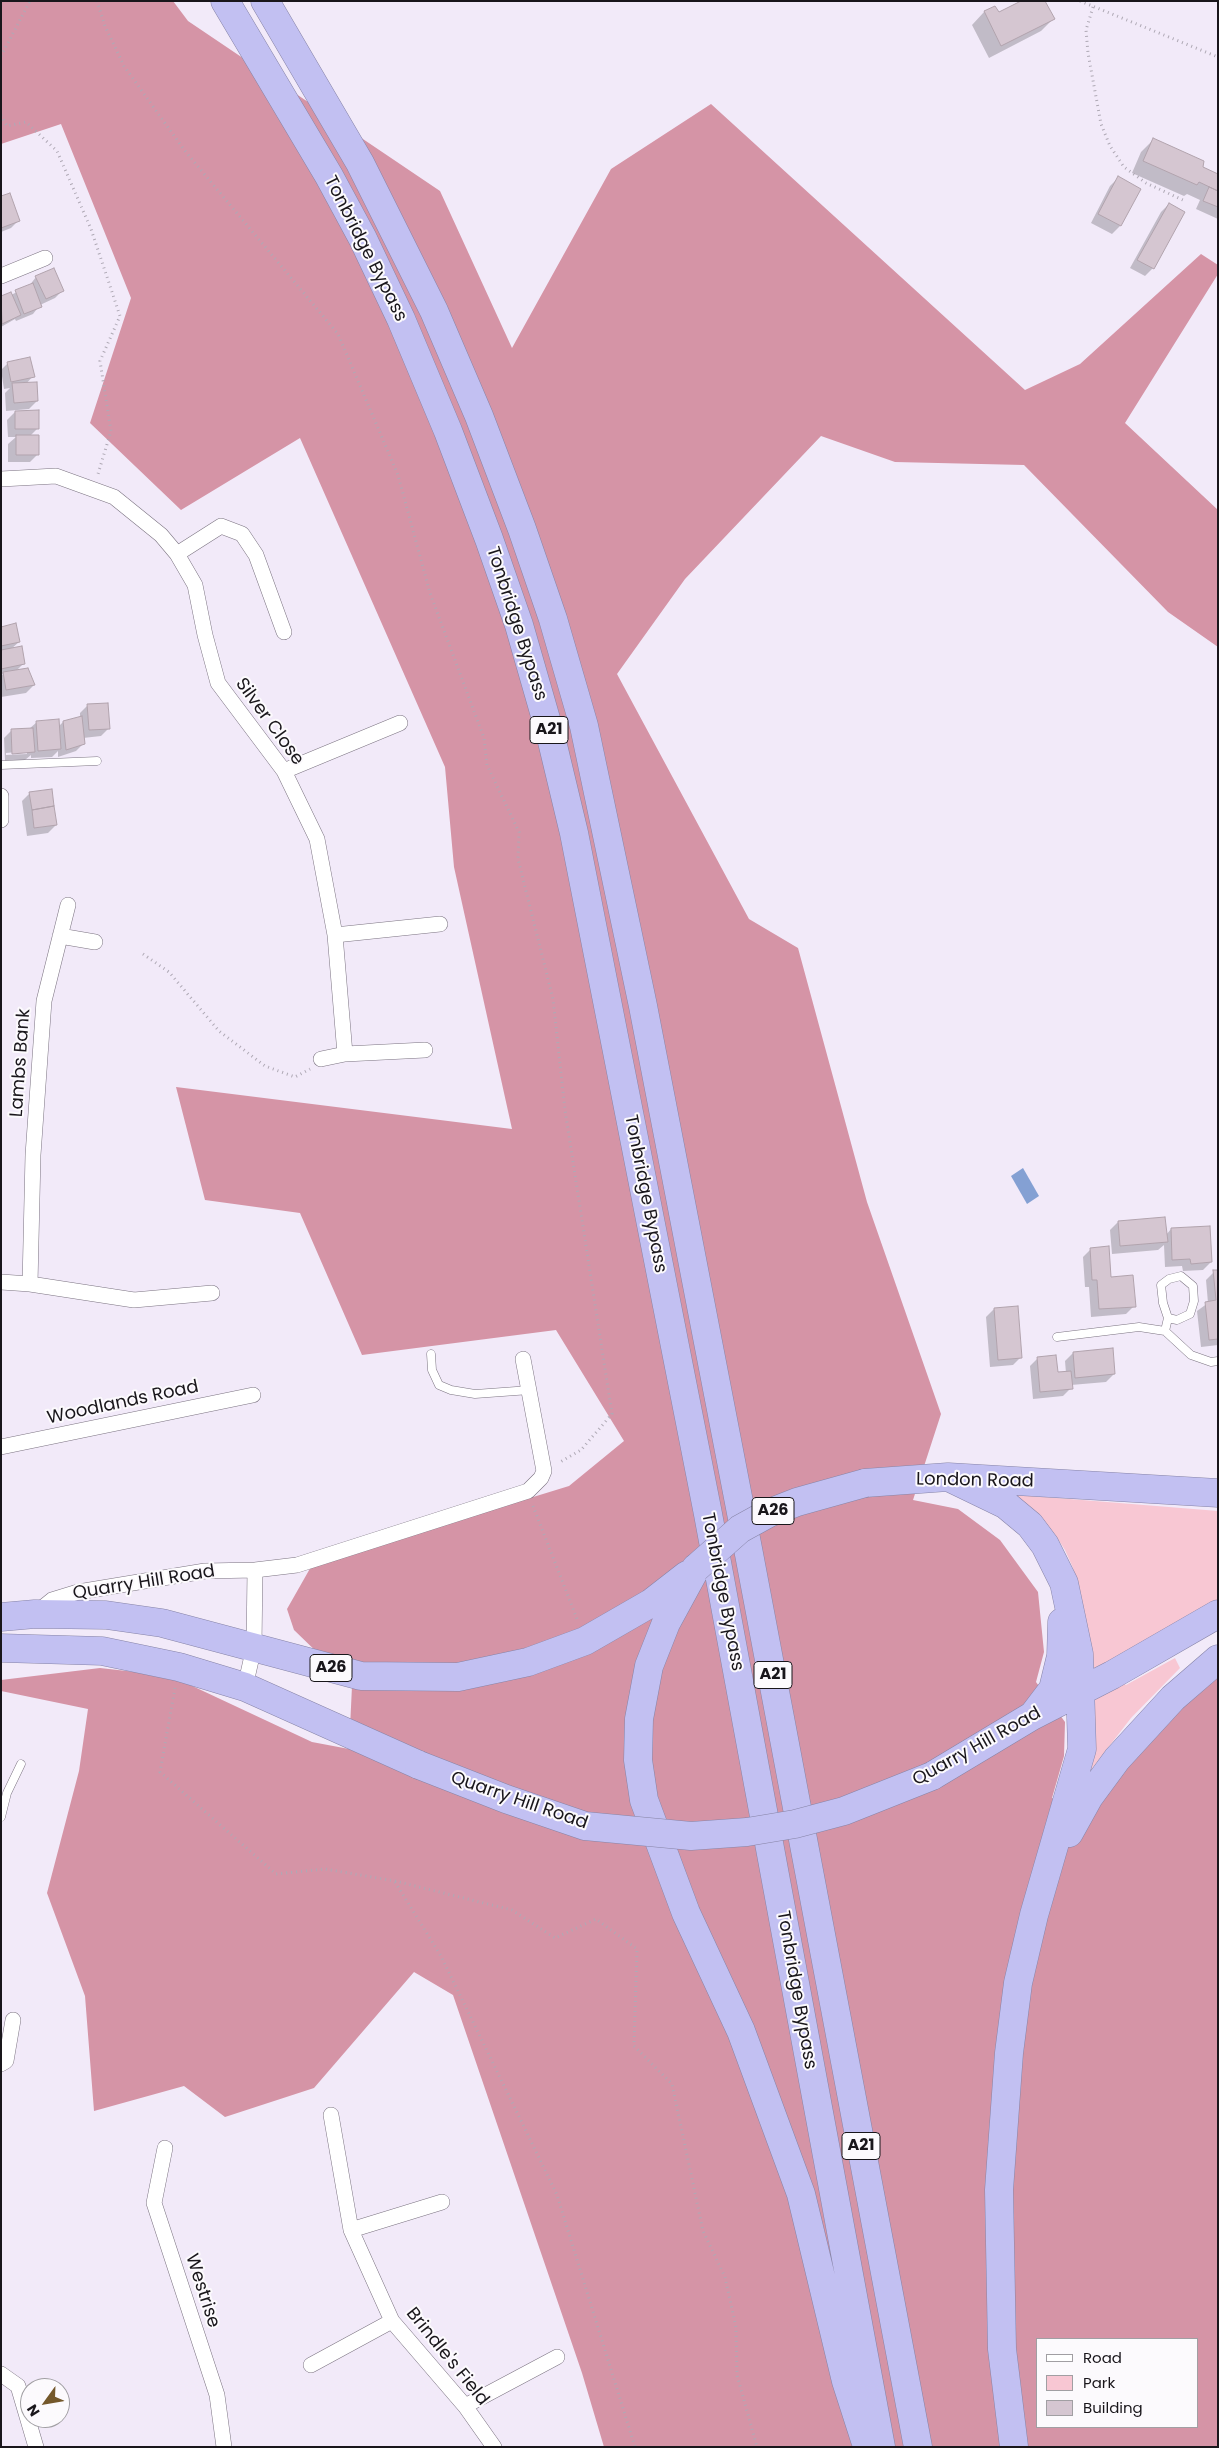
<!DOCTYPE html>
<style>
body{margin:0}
#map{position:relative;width:1219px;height:2448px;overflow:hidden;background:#f2eaf9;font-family:Poppins,sans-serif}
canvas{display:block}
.frame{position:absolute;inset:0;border:2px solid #19161b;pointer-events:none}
.legend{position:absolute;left:1036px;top:2338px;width:162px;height:90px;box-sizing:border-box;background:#fcfafd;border:1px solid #a19fa3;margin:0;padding:6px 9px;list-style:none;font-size:15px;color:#19161b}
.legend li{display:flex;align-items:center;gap:10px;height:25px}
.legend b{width:25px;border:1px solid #a19fa3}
.north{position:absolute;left:20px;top:2378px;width:50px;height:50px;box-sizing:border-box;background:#fcfafd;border:1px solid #a19fa3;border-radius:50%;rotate:238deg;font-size:14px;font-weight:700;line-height:20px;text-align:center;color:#19161b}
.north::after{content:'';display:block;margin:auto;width:18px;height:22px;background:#74582b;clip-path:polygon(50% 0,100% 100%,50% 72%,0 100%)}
</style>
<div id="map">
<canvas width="1219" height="2448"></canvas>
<div class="frame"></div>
<ul class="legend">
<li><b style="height:6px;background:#fff"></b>Road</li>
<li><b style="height:14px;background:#f8c7d3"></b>Park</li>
<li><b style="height:14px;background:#d5c6d1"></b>Building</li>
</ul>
<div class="north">N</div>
</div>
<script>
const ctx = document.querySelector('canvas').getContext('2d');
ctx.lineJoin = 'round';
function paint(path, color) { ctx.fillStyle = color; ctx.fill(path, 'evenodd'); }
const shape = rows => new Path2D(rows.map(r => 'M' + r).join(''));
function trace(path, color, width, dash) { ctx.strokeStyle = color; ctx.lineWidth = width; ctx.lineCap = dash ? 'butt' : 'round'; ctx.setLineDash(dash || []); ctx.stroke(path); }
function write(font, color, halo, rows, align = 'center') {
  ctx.font = font + ' Poppins,sans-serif'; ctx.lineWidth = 4; ctx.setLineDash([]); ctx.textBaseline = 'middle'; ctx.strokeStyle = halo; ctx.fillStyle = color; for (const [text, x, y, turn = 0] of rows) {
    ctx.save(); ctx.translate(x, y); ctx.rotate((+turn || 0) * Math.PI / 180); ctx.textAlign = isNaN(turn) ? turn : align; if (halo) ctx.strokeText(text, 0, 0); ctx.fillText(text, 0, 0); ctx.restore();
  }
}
paint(shape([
 [1008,1494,1218,1511,1218,1606,1086,1676,1078,1593,1073,1568,1065,1550,1054,1533,1042,1521],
 [1175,1658,1180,1668,1131,1718,1090,1771,1084,1769,1087,1700,1121,1682,1126,1685]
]), '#f8c7d3');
paint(shape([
 [1,1,173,1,188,21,440,191,512,348,611,169,711,104,1025,390,1080,364,1201,254,1218,265,1218,274,1125,423,1218,510,1218,647,1168,612,1024,465,895,462,821,436,685,579,617,674,749,919,798,948,867,1202,941,1414,913,1500,958,1509,1000,1540,1038,1592,1044,1652,1036,1682,1065,1722,1064,1756,1052,1798,1090,1816,1114,1773,1218,1670,1218,2447,604,2447,582,2373,453,1995,414,1972,314,2088,225,2117,184,2086,94,2111,85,1996,47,1893,79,1771,88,1709,1,1691,1,1680,100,1668,171,1676,312,1742,349,1749,352,1686,294,1630,287,1609,312,1565,569,1486,624,1441,556,1330,362,1355,300,1213,205,1200,176,1087,512,1129,454,867,445,767,300,438,181,510,90,423,131,298,61,124,1,144],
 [1038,2339,1198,2339,1198,2427,1038,2427]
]), '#d594a6');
paint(shape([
 [1023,1168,1039,1196,1027,1204,1011,1176]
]), '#84a0d3');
paint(shape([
 [995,7,998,14,1053,19,1041,31,989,58,972,25,984,12],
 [1153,140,1218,175,1218,219,1196,209,1200,200,1187,194,1184,196,1132,173,1141,152],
 [1118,178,1120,226,1112,234,1091,223,1110,186],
 [1,197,19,220,11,228,1,232],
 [1169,204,1153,268,1145,276,1130,268,1161,212],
 [36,277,63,290,55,298,40,305,33,314,16,321,15,319,1,327,1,297,11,295,29,286],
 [8,363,33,376,26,384,37,401,29,409,6,411,5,393,10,388,4,389,1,370],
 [15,412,38,428,30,436,38,454,30,462,8,462,8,444,16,437,8,437,7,420],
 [1,628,19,642,11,649,24,663,16,671,34,685,26,693,1,697,1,676,3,674,1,674],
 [88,705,109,728,101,736,83,738,84,743,76,751,58,757,58,751,52,757,31,758,31,755,25,760,5,761,4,738,12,730,29,729,37,722,58,727,63,722,80,718,80,713],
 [27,751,27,754,6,755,6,753],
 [30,793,56,825,48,833,27,836,22,801],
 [1118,1222,1166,1235,1171,1229,1211,1262,1203,1270,1183,1271,1182,1266,1165,1267,1164,1245,1158,1250,1112,1254,1110,1230],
 [1091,1249,1110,1278,1134,1306,1126,1314,1091,1317,1089,1287,1085,1287,1083,1257],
 [1218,1271,1218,1345,1201,1347,1197,1311,1208,1303,1206,1280,1214,1272],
 [994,1309,1021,1357,1013,1365,990,1367,986,1317],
 [1073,1353,1114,1374,1106,1382,1071,1385,1071,1388,1063,1396,1033,1399,1030,1366,1038,1358,1057,1374,1066,1373,1065,1361]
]), '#0003');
const building = shape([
 [1021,1,1045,1,1055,19,1001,46,984,11,995,6,999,12,1021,1],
 [1153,138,1204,161,1203,167,1218,174,1218,191,1199,182,1197,185,1143,161,1153,138],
 [1118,176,1141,189,1121,226,1098,214,1118,176],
 [1209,187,1218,191,1218,207,1203,201,1209,187],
 [10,193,20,221,1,228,1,196,10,193],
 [1169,203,1185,212,1154,269,1137,260,1169,203],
 [54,268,64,291,46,299,35,276,54,268],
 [33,283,42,307,24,314,15,290,33,283],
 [11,292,21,315,2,324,1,296,11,292],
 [30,357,35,377,11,382,7,362,30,357],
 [37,382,38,401,14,403,12,383,37,382],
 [39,410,39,429,15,429,15,411,39,410],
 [16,435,39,435,39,455,16,455,16,435],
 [16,623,20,642,1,646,1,627,16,623],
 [22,646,25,664,1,669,1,650,22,646],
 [28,668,35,685,6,690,3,672,28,668],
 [108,703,110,729,89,730,87,704,108,703],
 [82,716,85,744,66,750,63,721,82,716],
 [59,719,61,749,38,751,36,721,59,719],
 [33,728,35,752,12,754,11,729,33,728],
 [52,789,54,806,32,810,29,792,52,789],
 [54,806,57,825,34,828,32,810,54,806],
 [1165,1217,1168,1242,1120,1246,1118,1221,1165,1217],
 [1210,1226,1212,1262,1191,1264,1190,1259,1172,1260,1171,1228,1210,1226],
 [1109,1246,1111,1277,1133,1275,1136,1307,1099,1309,1097,1280,1092,1280,1090,1248,1109,1246],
 [1213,1270,1218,1270,1218,1339,1209,1340,1205,1302,1216,1300,1213,1270],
 [1018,1306,1022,1358,998,1360,994,1308,1018,1306],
 [1113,1348,1115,1374,1075,1378,1073,1352,1113,1348],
 [1056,1355,1058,1372,1071,1371,1073,1389,1040,1392,1037,1357,1056,1355]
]);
paint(building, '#d5c6d1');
trace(building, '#b1a3ad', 1);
const lane = shape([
 [1,765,97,761],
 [1165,1331,1168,1318,1163,1303,1161,1285,1169,1279,1181,1276,1193,1286,1194,1301,1190,1314,1177,1320,1168,1318],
 [1057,1337,1139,1327,1165,1331,1191,1355,1211,1362,1218,1361],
 [431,1354,432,1370,439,1385,451,1390,475,1394,530,1390],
 [1,1817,7,1793,21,1764]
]);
const street = shape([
 [1,276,45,258],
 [1,479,56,476,114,497,161,535,177,554,195,585,205,635,218,683,284,771,317,839,335,935,345,1054,425,1050],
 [177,554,221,526,242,534,256,555,284,632],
 [284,771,400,723],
 [1,796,1,820],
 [335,935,440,924],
 [60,936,95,942],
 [321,1059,345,1054],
 [1,1282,30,1284,134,1300,212,1293],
 [30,1284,33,1155,44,1001,68,905],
 [1,1447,253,1395],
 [36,1613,52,1600,78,1592,205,1571,255,1570,297,1565,528,1491,541,1478,544,1471,523,1359],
 [245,1687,254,1647,255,1570],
 [1,2064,6,2061,13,2020],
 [331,2115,351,2230,392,2321,465,2406,494,2447],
 [165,2148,154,2203,217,2395,224,2447],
 [351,2230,442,2202],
 [311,2365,392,2321],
 [1,2374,18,2386,36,2447],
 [465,2406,557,2357]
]);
const highway = shape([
 [225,1,329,176,363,239,401,319,448,431,489,539,519,625,550,733,574,833,708,1514,881,2447],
 [265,1,360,163,434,311,479,416,522,529,553,619,584,726,643,1006,749,1554,918,2447],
 [948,1477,1006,1505,1030,1525,1045,1545,1064,1583,1079,1654,1082,1749,1034,1915,1018,1983,1009,2053,999,2190,1002,2349,1014,2447],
 [865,1483,948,1477,1218,1493],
 [696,1568,666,1623,649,1666,639,1719,638,1760,644,1800,686,1913,741,2031,801,2194,846,2381,865,2440],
 [1,1617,35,1614,106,1615,162,1623,361,1676,458,1677,528,1662,585,1641,651,1603,687,1575],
 [1,1648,102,1651,179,1667,245,1687,419,1765],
 [1034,1714,1053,1689,1061,1656,1062,1622],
 [932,1776,1032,1716,1112,1675,1218,1614],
 [1069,1833,1089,1797,1117,1759,1173,1698,1218,1659]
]);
trace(lane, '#7b7381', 9);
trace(street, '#7b7381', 16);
trace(highway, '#8784a7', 29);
trace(shape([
 [97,1,105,26,124,66,185,151,338,334,398,475,430,593,484,738,487,765,519,832,518,859,553,999,565,1110,612,1414,581,1450,560,1462],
 [1080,1,1218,57],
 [1093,7,1086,30,1088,53,1101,124,1110,146,1124,167,1146,183,1185,201],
 [1,56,30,1],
 [1,115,7,126,26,122,57,151,91,229,120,316,100,361,111,431,98,474],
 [143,954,169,972,219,1031,265,1066,295,1077,310,1069],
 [533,1506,577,1619],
 [175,1688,160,1772,276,1874,325,1869,395,1881,512,1910,555,1938,596,1919,637,1949,634,2046,672,2084,703,2231,725,2277,736,2327,737,2375,757,2447],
 [395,1882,441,1956,557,2195,635,2447]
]), '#afa9b5', 3, [1, 4]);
trace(lane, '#fff', 8);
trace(street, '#fff', 15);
trace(highway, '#c2c0f2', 28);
const highwayBridge = shape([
 [696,1568,740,1529,769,1513,797,1502,865,1483],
 [419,1765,506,1799,585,1826,691,1836,747,1832,795,1824,844,1811,932,1776]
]);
trace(highwayBridge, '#8784a7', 29, []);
trace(highwayBridge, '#c2c0f2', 28);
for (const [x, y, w] of [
 [549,730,38],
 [773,1511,42],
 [331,1668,42],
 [773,1675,38],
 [861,2146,38]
]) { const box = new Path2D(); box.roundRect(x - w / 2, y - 13.5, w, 27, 4); ctx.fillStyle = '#fcfafd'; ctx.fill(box); trace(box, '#19161b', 1); }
write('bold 16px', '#19161b', null, [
 ["A21",549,730],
 ["A26",773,1511],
 ["A26",331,1668],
 ["A21",773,1675],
 ["A21",861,2146]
]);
write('18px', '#19161b', '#fcfafd', [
 ["Tonbridge Bypass",365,249,63],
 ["Tonbridge Bypass",516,624,72],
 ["Silver Close",269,722,54],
 ["Lambs Bank",21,1063,-86],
 ["Tonbridge Bypass",645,1194,79],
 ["Woodlands Road",123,1403,-12],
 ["London Road",975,1481,1],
 ["Quarry Hill Road",144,1583,-9],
 ["Tonbridge Bypass",722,1592,79],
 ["Quarry Hill Road",977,1747,-29],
 ["Quarry Hill Road",519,1801,19],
 ["Tonbridge Bypass",796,1990,80],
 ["Westrise",202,2291,72],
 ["Brindle's Field",447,2357,51]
]);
</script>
